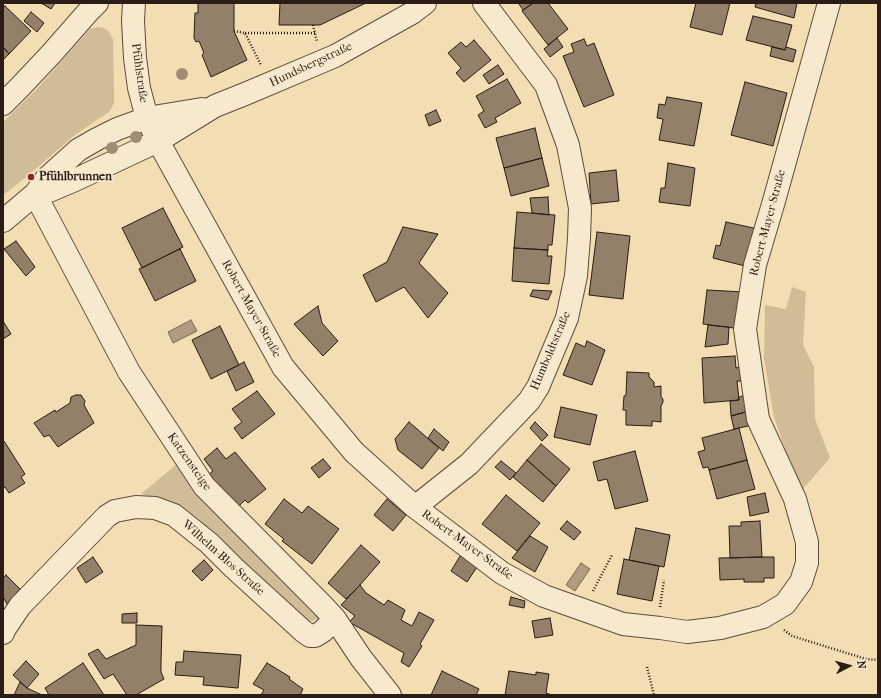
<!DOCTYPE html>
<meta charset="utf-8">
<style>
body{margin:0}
#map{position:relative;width:881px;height:698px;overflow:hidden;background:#f3ddb3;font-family:"IM FELL French Canon",serif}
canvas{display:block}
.frame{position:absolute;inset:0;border:4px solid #2a1c16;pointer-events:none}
.north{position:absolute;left:829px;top:646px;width:40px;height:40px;-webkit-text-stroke:3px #f7e9ce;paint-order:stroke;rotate:84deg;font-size:11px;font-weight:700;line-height:16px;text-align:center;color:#2a1c16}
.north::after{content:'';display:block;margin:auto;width:14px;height:18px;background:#2a1c16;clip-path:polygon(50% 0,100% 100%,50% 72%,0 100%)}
</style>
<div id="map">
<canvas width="881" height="698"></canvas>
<div class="frame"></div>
<div class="north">N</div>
</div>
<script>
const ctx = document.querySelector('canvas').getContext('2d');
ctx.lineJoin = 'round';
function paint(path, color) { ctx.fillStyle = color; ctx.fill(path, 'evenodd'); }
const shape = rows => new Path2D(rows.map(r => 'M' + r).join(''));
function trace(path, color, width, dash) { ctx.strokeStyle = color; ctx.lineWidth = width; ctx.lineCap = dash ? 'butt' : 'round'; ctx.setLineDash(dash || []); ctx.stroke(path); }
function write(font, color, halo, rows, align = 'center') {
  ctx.font = font + ' "IM FELL French Canon",serif'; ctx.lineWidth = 4; ctx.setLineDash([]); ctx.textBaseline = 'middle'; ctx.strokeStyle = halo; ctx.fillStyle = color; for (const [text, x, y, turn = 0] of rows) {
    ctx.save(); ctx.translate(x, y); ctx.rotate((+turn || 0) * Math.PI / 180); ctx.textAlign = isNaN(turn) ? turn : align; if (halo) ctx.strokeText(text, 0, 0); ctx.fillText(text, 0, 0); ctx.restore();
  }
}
paint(shape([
 [97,27,104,28,108,31,113,39,114,89,114,103,110,111,75,135,26,177,10,190,3,195,3,122,35,91,90,29],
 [792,287,806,292,803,345,814,367,815,419,830,458,802,490,788,458,774,417,764,359,765,305,786,309],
 [177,464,320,614,318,620,308,621,168,501,141,494]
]), '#d1bc98');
const water = shape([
 [191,320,197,331,173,343,168,332,191,320],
 [581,563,590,569,575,591,566,585,581,563]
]);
paint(water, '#af9b7e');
trace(water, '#7a6854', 1);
const building = shape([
 [41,3,55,3,51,9,41,3],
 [198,3,234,3,234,31,247,60,211,77,202,55,204,53,199,41,196,42,194,38,195,13,198,13,198,3],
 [280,3,366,3,320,25,279,25,280,3],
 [520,3,533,3,523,10,519,4,520,3],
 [533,3,548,3,568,29,548,45,522,11,533,3],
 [696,3,730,3,722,35,690,27,696,3],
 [756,3,797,3,794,18,755,7,756,3],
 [5,6,31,31,9,54,3,47,3,8,5,6],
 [31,12,44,23,37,32,24,21,31,12],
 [753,16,792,25,785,50,746,40,753,16],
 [557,38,563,47,550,57,544,49,557,38],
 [584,39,587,46,594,43,614,95,584,107,563,56,574,52,571,44,584,39],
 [474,40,491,60,464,82,456,73,461,68,448,53,461,42,466,47,474,40],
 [3,47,9,54,3,60,3,47],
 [772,47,785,50,786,47,796,50,793,62,770,56,772,47],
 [498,65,504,74,489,84,483,75,498,65],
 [507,79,521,103,495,118,497,122,485,128,478,115,484,111,476,96,507,79],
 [745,82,787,93,773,146,731,135,745,82],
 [667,97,702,103,694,146,659,140,663,119,657,118,659,104,665,105,667,97],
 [436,110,441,121,429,126,425,115,436,110],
 [535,128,542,158,504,168,496,138,535,128],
 [542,158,549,186,511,196,504,168,542,158],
 [668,163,695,168,690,206,659,202,661,188,665,188,668,163],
 [616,170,619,201,591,204,589,173,616,170],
 [548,197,549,215,532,213,530,198,548,197],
 [163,208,183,247,142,268,122,228,163,208],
 [517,212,555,215,552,245,548,245,548,250,514,248,517,212],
 [726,222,758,229,749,267,713,258,716,245,720,246,726,222],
 [403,227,438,234,419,263,448,293,428,318,404,287,376,302,363,275,387,262,403,227],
 [597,232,630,236,623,299,589,295,597,232],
 [16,241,35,267,26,276,4,249,16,241],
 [514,248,548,250,547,256,552,256,549,284,512,281,514,248],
 [180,249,196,281,155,301,139,269,180,249],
 [533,290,552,291,548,300,530,296,533,290],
 [707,290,744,292,741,329,703,324,707,290],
 [318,306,322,323,338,341,323,356,294,324,318,306],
 [3,321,11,334,3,339,3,321],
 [708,325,729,327,728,344,705,347,708,325],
 [220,326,239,365,211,379,192,340,220,326],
 [587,341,605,350,592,385,563,375,576,343,585,347,587,341],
 [735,356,736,368,741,367,743,381,737,381,739,400,704,403,702,358,735,356],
 [244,362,254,382,236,391,227,371,244,362],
 [627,372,649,373,649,377,654,382,654,387,661,386,661,397,663,399,663,402,661,406,661,422,652,421,652,426,626,425,626,410,623,410,624,396,626,395,627,372],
 [257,391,275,414,242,439,234,428,242,422,232,409,257,391],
 [76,395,81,395,85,401,84,405,94,423,58,447,49,435,44,437,34,423,55,410,56,412,70,403,71,397,76,395],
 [744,395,749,411,731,416,730,401,739,400,738,398,744,395],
 [561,407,597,415,590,445,554,437,561,407],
 [749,411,753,425,734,429,731,416,749,411],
 [409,422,439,448,422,469,398,450,395,439,409,422],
 [535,422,548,435,542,441,530,428,535,422],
 [739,428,747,460,709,470,708,467,703,468,698,452,705,450,702,438,739,428],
 [434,429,449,442,443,451,428,438,434,429],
 [3,441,4,441,25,474,21,477,25,483,9,493,5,487,3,488,3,441],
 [541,444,570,469,556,486,527,460,541,444],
 [217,448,226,459,235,452,266,489,248,503,245,500,236,509,208,475,213,471,204,459,217,448],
 [635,451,648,501,615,509,607,479,598,481,593,462,635,451],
 [323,459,331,468,319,478,311,468,323,459],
 [527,460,556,486,543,502,513,477,527,460],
 [747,460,755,489,717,499,709,470,747,460],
 [501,461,516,473,510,480,495,467,501,461],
 [765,493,769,512,750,516,747,497,765,493],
 [506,495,540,523,517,551,482,524,506,495],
 [284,499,302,513,308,506,339,529,312,564,282,541,284,539,265,524,284,499],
 [387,499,406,515,393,531,374,515,387,499],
 [567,521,581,532,574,540,560,529,567,521],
 [760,521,762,557,730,558,729,526,741,526,741,522,760,521],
 [636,528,670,535,664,567,629,560,636,528],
 [530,536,548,547,535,572,512,558,530,536],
 [361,545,380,562,360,585,346,599,328,583,361,545],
 [462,553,479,564,467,582,451,571,462,553],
 [93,557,103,572,86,583,77,568,93,557],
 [762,557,774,557,774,578,764,578,764,582,744,582,744,579,720,580,719,558,762,557],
 [624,559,659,566,652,601,617,594,624,559],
 [204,560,213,570,202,581,192,571,204,560],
 [6,575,20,589,7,604,3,597,3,579,6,575],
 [360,585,366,593,384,605,388,600,405,610,401,620,412,626,419,612,434,620,420,644,422,646,409,667,401,662,404,653,349,622,355,616,341,605,360,585],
 [511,597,525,601,524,608,509,605,511,597],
 [137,613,137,623,122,623,122,614,137,613],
 [550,618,553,635,535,638,532,621,550,618],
 [136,625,162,626,161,663,161,672,164,679,136,695,127,695,113,674,104,679,88,654,98,649,106,659,136,645,136,625],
 [184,651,241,655,238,688,203,685,204,677,175,675,176,662,183,662,184,651],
 [26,661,39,674,27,688,13,675,26,661],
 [83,663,104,695,49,695,45,688,83,663],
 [267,663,290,677,289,679,303,689,300,695,261,695,264,690,253,684,267,663],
 [442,671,479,689,476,695,431,695,442,671],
 [509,671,536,675,536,672,549,674,546,693,552,695,505,695,509,671],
 [20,682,27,688,42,695,14,695,20,682]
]);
paint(building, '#938068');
trace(building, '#2a1c16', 1);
const street = shape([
 [134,3,133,21,135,58,139,88,147,118,158,141,283,367,354,452,415,507,502,573,544,596,623,624,660,628,687,632,720,628,763,617,785,604,801,582,807,563,807,542,795,499,758,419,745,329,755,265,774,201,829,3],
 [3,104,20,87,52,53,88,12,97,3],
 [35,194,129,372,204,486,323,606,335,619,361,658,390,695],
 [35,194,49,191,75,180,158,141,215,106,245,94,335,56,412,13,425,3],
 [3,221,35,194,46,179,78,150,97,139,117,129,147,118,202,109],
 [415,507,469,464,529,401,538,387,567,318,576,276,579,238,580,208,568,145,546,85,484,3],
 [3,633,4,630,20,606,107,516,115,511,136,507,155,508,174,515,209,543,234,568,303,631,310,636,315,636,323,631,335,619]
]);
trace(street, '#5c4c3d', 24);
trace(shape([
 [313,25,317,42],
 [234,31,245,33,261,65],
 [245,33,315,33],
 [593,591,612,555],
 [660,607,664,580],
 [784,630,792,636,866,659,878,660],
 [647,667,654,695]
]), '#2a1c16', 2.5, [1, 2]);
trace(street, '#f7e9ce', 22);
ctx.fillStyle = '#a08d72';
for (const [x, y] of [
 [182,74],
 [136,137],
 [112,148]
]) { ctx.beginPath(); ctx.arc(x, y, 6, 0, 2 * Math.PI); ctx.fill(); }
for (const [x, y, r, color] of [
 [31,177,4,"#8f2418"]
]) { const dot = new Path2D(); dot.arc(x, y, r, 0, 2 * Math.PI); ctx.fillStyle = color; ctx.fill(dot); trace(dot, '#f7e9ce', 1.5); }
write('12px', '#2a1c16', '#f7e9ce', [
 ["Hundsbergstraße",311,65,-25],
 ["Pfühlstraße",139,73,82],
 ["Robert-Mayer-Straße",768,223,-75],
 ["Robert-Mayer-Straße",251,309,61],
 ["Humboldtstraße",551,351,-67],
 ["Katzensteige",189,462,55],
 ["Robert-Mayer-Straße",467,545,36],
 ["Wilhelm-Blos-Straße",223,558,42]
]);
write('bold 12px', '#2a1c16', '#f7e9ce', [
 ["Pfühlbrunnen",39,177]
], 'left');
</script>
